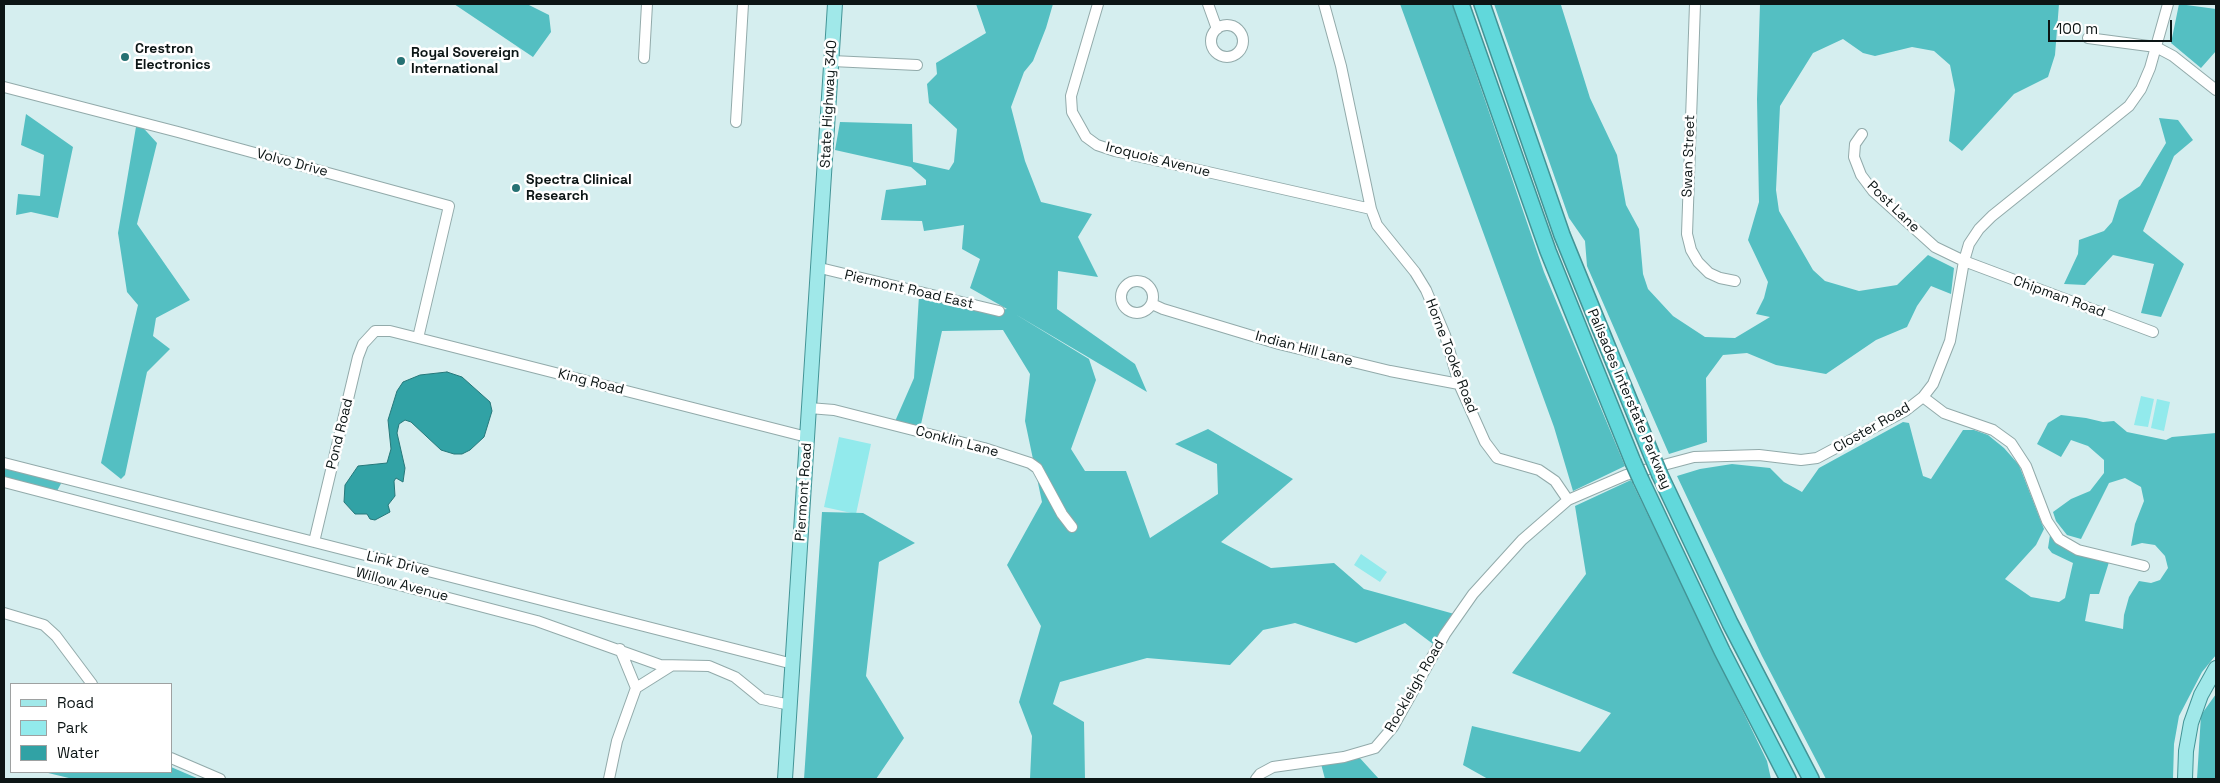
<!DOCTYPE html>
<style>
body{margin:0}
#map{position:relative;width:2220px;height:783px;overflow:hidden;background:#d5eeef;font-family:"Space Grotesk",sans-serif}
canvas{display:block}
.frame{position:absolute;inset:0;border:5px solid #0c1515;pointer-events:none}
.legend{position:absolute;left:10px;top:683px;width:162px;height:90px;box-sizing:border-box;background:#fff;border:1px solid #9ea1a1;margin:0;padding:6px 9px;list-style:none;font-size:15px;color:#0c1515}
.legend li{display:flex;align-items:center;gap:10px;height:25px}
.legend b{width:25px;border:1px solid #9ea1a1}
.scale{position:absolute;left:2048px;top:20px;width:124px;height:22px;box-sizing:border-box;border:2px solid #0c1515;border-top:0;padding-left:6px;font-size:15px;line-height:18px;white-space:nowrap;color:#0c1515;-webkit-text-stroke:4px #fff;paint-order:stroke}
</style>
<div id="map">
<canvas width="2220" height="783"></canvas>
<div class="frame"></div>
<ul class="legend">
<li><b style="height:6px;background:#a0e8e9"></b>Road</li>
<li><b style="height:14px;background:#92eaec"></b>Park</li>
<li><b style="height:14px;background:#31a2a5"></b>Water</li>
</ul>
<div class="scale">100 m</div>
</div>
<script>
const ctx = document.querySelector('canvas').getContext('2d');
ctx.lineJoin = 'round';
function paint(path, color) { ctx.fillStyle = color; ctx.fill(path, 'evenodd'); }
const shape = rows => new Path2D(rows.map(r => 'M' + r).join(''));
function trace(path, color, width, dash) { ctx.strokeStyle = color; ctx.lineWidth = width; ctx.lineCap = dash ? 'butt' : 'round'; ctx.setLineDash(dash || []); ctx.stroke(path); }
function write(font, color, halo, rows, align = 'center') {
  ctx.font = font + ' "Space Grotesk",sans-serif'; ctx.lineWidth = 5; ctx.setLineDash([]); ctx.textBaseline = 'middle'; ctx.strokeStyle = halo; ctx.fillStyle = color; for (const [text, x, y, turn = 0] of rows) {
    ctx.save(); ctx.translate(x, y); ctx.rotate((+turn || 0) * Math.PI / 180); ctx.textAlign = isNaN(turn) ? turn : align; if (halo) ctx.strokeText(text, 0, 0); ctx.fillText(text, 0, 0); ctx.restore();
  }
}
paint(shape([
 [2141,396,2154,399,2148,427,2134,425],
 [2157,399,2170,402,2164,431,2151,428],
 [839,437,871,444,856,514,824,507],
 [1361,554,1387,572,1380,582,1354,565]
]), '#92eaec');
paint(shape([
 [454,4,527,4,549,15,551,32,533,57],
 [976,4,1053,4,1046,28,1033,61,1024,72,1011,107,1025,161,1041,202,1092,214,1078,237,1098,277,1058,271,1057,309,1135,364,1147,392,1015,314,1089,359,1096,380,1071,449,1085,471,1126,471,1150,538,1218,494,1217,464,1175,444,1208,429,1293,479,1221,542,1271,568,1334,563,1364,589,1458,615,1437,647,1405,623,1356,643,1295,623,1263,630,1230,665,1147,658,1060,682,1053,704,1084,722,1085,779,1030,779,1032,736,1019,702,1041,626,1007,565,1042,502,1025,421,1030,374,1003,330,942,331,919,433,893,426,914,378,919,295,986,312,1007,309,970,288,980,259,962,249,964,225,924,231,922,221,881,220,886,190,926,185,926,180,911,167,835,150,840,122,912,124,913,162,949,170,954,162,957,129,929,103,927,84,937,74,936,63,986,33],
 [1400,4,1452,4,1544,272,1625,466,1573,491,1554,427],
 [1494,4,1600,4,1561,5,1590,98,1617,155,1626,205,1639,229,1643,274,1648,289,1673,316,1705,337,1735,338,1770,317,1756,314,1764,298,1768,282,1748,240,1759,202,1757,99,1760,4,2059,4,2055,55,2048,77,2014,94,1962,151,1949,141,1955,90,1950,65,1934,51,1912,47,1875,56,1863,53,1843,39,1813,53,1780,106,1776,190,1779,211,1813,270,1825,281,1859,291,1897,285,1928,255,1954,268,1951,294,1931,286,1917,306,1907,327,1876,340,1826,374,1776,365,1747,353,1723,355,1706,378,1707,442,1669,454,1587,266,1585,241,1569,218],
 [2179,4,2216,9,2216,51,2201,68,2171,43],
 [26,114,73,147,58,218,31,212,16,215,18,194,40,196,44,155,21,145],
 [2159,118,2178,120,2193,140,2174,156,2143,231,2184,264,2161,317,2141,313,2154,264,2113,255,2085,285,2064,284,2078,254,2079,240,2104,231,2112,222,2119,200,2140,186,2166,143],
 [137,121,157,143,137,224,190,300,156,318,153,336,170,349,147,372,125,475,121,479,101,463,138,305,127,292,118,233],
 [2061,415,2086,418,2103,422,2114,421,2127,432,2166,440,2172,437,2216,433,2216,655,2202,672,2179,716,2174,744,2173,779,1826,779,1762,656,1677,476,1700,469,1732,464,1770,468,1784,482,1802,492,1819,468,1903,422,1909,423,1923,476,1931,479,1963,430,1974,430,1988,435,2004,448,2019,465,2044,529,2036,545,2005,579,2031,597,2059,602,2065,598,2073,563,2052,553,2048,548,2050,535,2056,542,2075,553,2109,562,2099,594,2090,594,2085,621,2123,629,2124,615,2129,597,2139,581,2151,583,2160,580,2168,568,2165,556,2155,545,2142,543,2131,546,2135,524,2144,501,2141,487,2125,478,2109,483,2081,539,2067,535,2056,521,2053,512,2071,499,2090,491,2104,473,2104,460,2088,446,2071,440,2061,457,2037,444,2048,423],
 [4,463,64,478,57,491,4,477],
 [1631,480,1767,761,1771,779,1488,779,1463,765,1472,726,1580,752,1611,713,1512,673,1586,574,1575,506],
 [822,512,863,513,915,543,879,562,866,676,904,738,876,779,804,779],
 [2216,694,2216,779,2197,779,2201,715],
 [1358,756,1379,779,1325,779,1320,760],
 [171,767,199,779,73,779,44,772,171,772]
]), '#54bfc2');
const water = shape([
 [447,372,462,377,490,402,492,411,484,437,470,450,462,454,454,454,441,450,411,422,405,420,399,424,397,433,405,468,403,482,396,478,394,481,395,496,388,505,390,512,375,520,370,519,367,514,355,514,344,502,345,485,358,466,387,463,391,449,388,420,397,391,403,382,420,375,447,372]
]);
paint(water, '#31a2a5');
trace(water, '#26787a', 1);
const minor = shape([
 [1098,4,1071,96,1072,112,1086,137,1097,145,1115,151,1371,209],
 [1208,4,1217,29],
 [1324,4,1341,66,1371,209,1377,225,1415,272,1426,290,1445,335,1459,384,1485,442,1497,458,1539,470,1555,481,1568,500],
 [1695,4,1687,234,1691,250,1698,262,1709,273,1720,278,1735,281],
 '1211 41a16 16 0 1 1 32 0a16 16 0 1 1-32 0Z',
 [2088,38,2156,47,2173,56,2216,90],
 [644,58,647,4],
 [832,61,917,65],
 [4,87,178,132,449,206,418,338],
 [736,122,743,4],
 [1862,134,1855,144,1854,157,1861,175,1873,191,1935,247,1964,261,2153,332],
 [820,268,999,311],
 '1121 297a16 16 0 1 1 32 0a16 16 0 1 1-32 0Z',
 [1152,304,1163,309,1279,344,1390,371,1459,384],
 [1923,397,1944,413,1993,430,2011,443,2026,466,2047,521,2059,539,2078,550,2144,566],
 [809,408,834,410,984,448,1030,463,1037,468,1062,514,1072,527],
 [4,463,793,664],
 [4,482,537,621,660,665,709,666,735,677,762,699,790,705],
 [314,542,358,357,363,344,375,331,390,331,418,338,807,437],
 [4,613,44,625,56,636,92,684],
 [636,688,671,666],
 [171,758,220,779],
 [609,779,617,741,636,688,620,649],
 [1256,779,1260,774,1273,767,1344,757,1375,748,1393,727,1445,634,1473,594,1522,540,1568,500,1626,475,1694,457,1759,455,1801,460,1817,458,1905,411,1923,397,1933,384,1950,341,1964,261,1969,244,1979,229,1992,216,2129,106,2141,89,2150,68,2168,4]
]);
const major = shape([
 [785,779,835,4],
 [2185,779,2186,751,2191,723,2201,695,2216,668]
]);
const highway = shape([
 [1461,4,1548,251,1633,462],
 [1482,4,1562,235,1652,456],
 [1660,475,1730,623,1811,779],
 [1641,480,1722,651,1788,779]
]);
trace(minor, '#92aaaa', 12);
trace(major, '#439496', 16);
trace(highway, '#439496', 18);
trace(minor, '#fff', 10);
trace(major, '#a0e8e9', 14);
trace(highway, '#61d8db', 15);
const highwayBridge = shape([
 [1652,456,1660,475],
 [1633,462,1641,480]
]);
trace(highwayBridge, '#439496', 18, []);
trace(highwayBridge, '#61d8db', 15);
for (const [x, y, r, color] of [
 [125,57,5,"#267173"],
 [401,61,5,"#267173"],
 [516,188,5,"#267173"]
]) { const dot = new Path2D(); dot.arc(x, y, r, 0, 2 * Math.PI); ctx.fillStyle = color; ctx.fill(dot); trace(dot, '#fff', 2); }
write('bold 14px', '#0c1515', '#fff', [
 ["Crestron",135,49],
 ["Electronics",135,65],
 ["Royal Sovereign",411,53],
 ["International",411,69],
 ["Spectra Clinical",526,180],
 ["Research",526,196]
], 'left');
write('14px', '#0c1515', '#fff', [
 ["State Highway 340",829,104,-87],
 ["Swan Street",1689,156,-88],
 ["Iroquois Avenue",1158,160,14],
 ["Volvo Drive",292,163,15],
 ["Post Lane",1893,207,44],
 ["Piermont Road East",909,290,13],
 ["Chipman Road",2059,297,20],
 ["Indian Hill Lane",1304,349,15],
 ["Horne Tooke Road",1451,356,69],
 ["King Road",591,382,14],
 ["Palisades Interstate Parkway",1629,399,67],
 ["Closter Road",1872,428,-30],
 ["Pond Road",340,434,-76],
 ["Conklin Lane",957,442,15],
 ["Piermont Road",804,492,-86],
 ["Link Drive",398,564,14],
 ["Willow Avenue",402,585,15],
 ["Rockleigh Road",1415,686,-60]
]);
</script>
